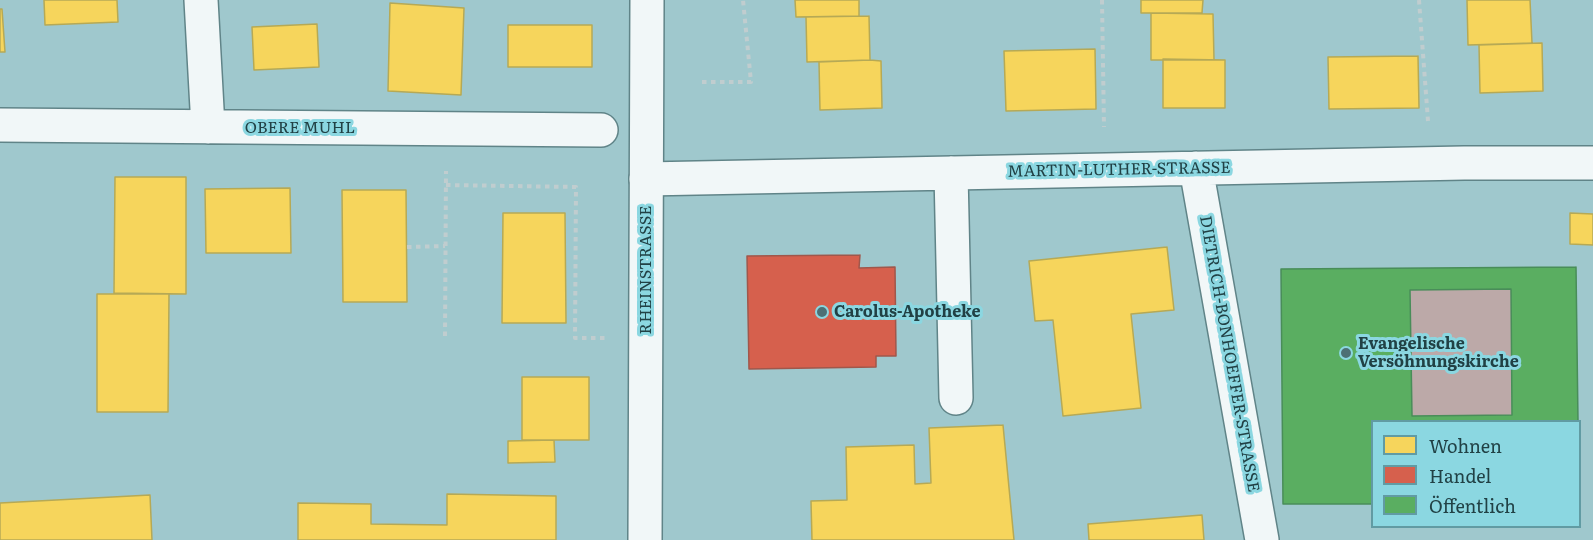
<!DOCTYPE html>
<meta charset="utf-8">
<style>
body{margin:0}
#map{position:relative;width:1593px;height:540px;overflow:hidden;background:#9fc8cd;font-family:Literata,serif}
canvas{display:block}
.legend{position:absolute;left:1371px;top:420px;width:210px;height:108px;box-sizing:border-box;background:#8bd7e1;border:2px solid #619ba3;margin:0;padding:8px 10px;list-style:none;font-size:18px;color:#214145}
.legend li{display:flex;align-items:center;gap:12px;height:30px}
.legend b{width:30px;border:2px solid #619ba3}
</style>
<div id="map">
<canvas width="1593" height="540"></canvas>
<ul class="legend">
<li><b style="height:16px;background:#f6d55c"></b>Wohnen</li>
<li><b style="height:16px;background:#d6604d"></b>Handel</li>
<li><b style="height:16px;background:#5aae61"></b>Öffentlich</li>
</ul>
</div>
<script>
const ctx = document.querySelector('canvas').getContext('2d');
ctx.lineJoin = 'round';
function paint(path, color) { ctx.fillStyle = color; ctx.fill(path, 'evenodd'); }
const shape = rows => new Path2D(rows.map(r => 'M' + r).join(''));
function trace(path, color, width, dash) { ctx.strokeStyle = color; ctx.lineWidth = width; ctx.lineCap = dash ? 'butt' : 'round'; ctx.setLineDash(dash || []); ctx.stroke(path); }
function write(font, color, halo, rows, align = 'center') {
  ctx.font = font + ' Literata,serif'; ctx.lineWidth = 6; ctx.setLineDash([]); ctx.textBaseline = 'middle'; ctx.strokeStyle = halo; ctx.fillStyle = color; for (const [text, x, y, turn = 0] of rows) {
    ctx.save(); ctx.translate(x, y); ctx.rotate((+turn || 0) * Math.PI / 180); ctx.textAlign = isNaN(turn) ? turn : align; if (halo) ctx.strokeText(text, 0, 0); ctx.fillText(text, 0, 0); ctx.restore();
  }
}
paint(shape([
 [1511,289,1512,415,1412,416,1410,290]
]), '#bca9a8');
const homes = shape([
 [44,0,117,0,118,22,45,25,44,0],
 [795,0,859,0,859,16,796,17,795,0],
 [1141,0,1203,0,1202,13,1141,13,1141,0],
 [1467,0,1530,0,1532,43,1468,45,1467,0],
 [390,3,464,8,461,95,388,91,390,3],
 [0,9,2,9,5,52,0,52,0,9],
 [1151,13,1213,14,1214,60,1151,60,1151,13],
 [869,16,870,60,807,62,806,17,869,16],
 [317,24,319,67,254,70,252,27,317,24],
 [508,25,592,25,592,67,508,67,508,25],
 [1542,43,1543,91,1480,93,1479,45,1542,43],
 [1095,49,1096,109,1006,111,1004,51,1095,49],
 [1418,56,1419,108,1329,109,1328,57,1418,56],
 [1163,59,1225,60,1225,108,1163,108,1163,59],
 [870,60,881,61,882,108,820,110,819,62,870,60],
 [115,177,186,177,186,294,114,293,115,177],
 [290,188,291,253,206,253,205,189,290,188],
 [342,190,406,190,407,302,343,302,342,190],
 [503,213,565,213,566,323,502,323,503,213],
 [1570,213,1593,214,1593,245,1570,244,1570,213],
 [1167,247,1174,310,1131,314,1141,408,1063,416,1053,320,1035,321,1029,261,1167,247],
 [97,294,169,294,168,412,97,412,97,294],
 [522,377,589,377,589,440,522,440,522,377],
 [1003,425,1014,540,812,540,811,501,847,500,846,447,914,445,915,484,931,483,929,428,1003,425],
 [554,440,555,462,508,463,508,441,554,440],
 [447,494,556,496,556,540,298,540,298,503,371,504,371,524,447,525,447,494],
 [150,495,152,540,0,540,0,503,150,495],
 [1202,515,1204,540,1089,540,1088,524,1202,515]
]);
paint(homes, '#f6d55c');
trace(homes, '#b6a955', 1.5);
const shops = shape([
 [860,255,859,268,895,267,896,356,876,356,876,367,749,369,747,256,860,255]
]);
paint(shops, '#d6604d');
trace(shops, '#a0574b', 1.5);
const public = shape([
 [1576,267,1578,422,1372,422,1372,504,1283,504,1281,269,1576,267],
 [1511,289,1512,415,1412,416,1410,290,1511,289]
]);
paint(public, '#5aae61');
trace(public, '#498d59', 1.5);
const minor = shape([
 [201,0,208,127],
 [0,125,601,130],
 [1196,168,1262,540],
 [951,173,956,398],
 [646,179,1464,163,1593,163]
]);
const major = shape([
 [645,540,647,0]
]);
trace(minor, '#608488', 36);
trace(major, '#608488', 36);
trace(shape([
 [1102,0,1104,127],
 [1419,0,1428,121],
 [702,82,751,82,743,0],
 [446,185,576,187,575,338,605,338],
 [407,247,445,246],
 [445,336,446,171]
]), '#c0cdcf', 4, [4.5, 4.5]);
trace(minor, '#f1f7f8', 33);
trace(major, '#f1f7f8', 33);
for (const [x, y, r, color] of [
 [822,312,6,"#4d7075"],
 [1346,353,6,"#4d7075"]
]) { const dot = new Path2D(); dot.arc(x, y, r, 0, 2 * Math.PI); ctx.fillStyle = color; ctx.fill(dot); trace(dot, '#8bd7e1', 2); }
write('16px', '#214145', '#8bd7e1', [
 ["OBERE MUHL",300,128],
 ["MARTIN-LUTHER-STRASSE",1119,170,-1],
 ["RHEINSTRASSE",646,270,-90],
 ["DIETRICH-BONHOEFFER-STRASSE",1229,354,80]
]);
write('bold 16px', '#214145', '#8bd7e1', [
 ["Carolus-Apotheke",834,312],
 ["Evangelische",1358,344],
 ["Versöhnungskirche",1358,362]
], 'left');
</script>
